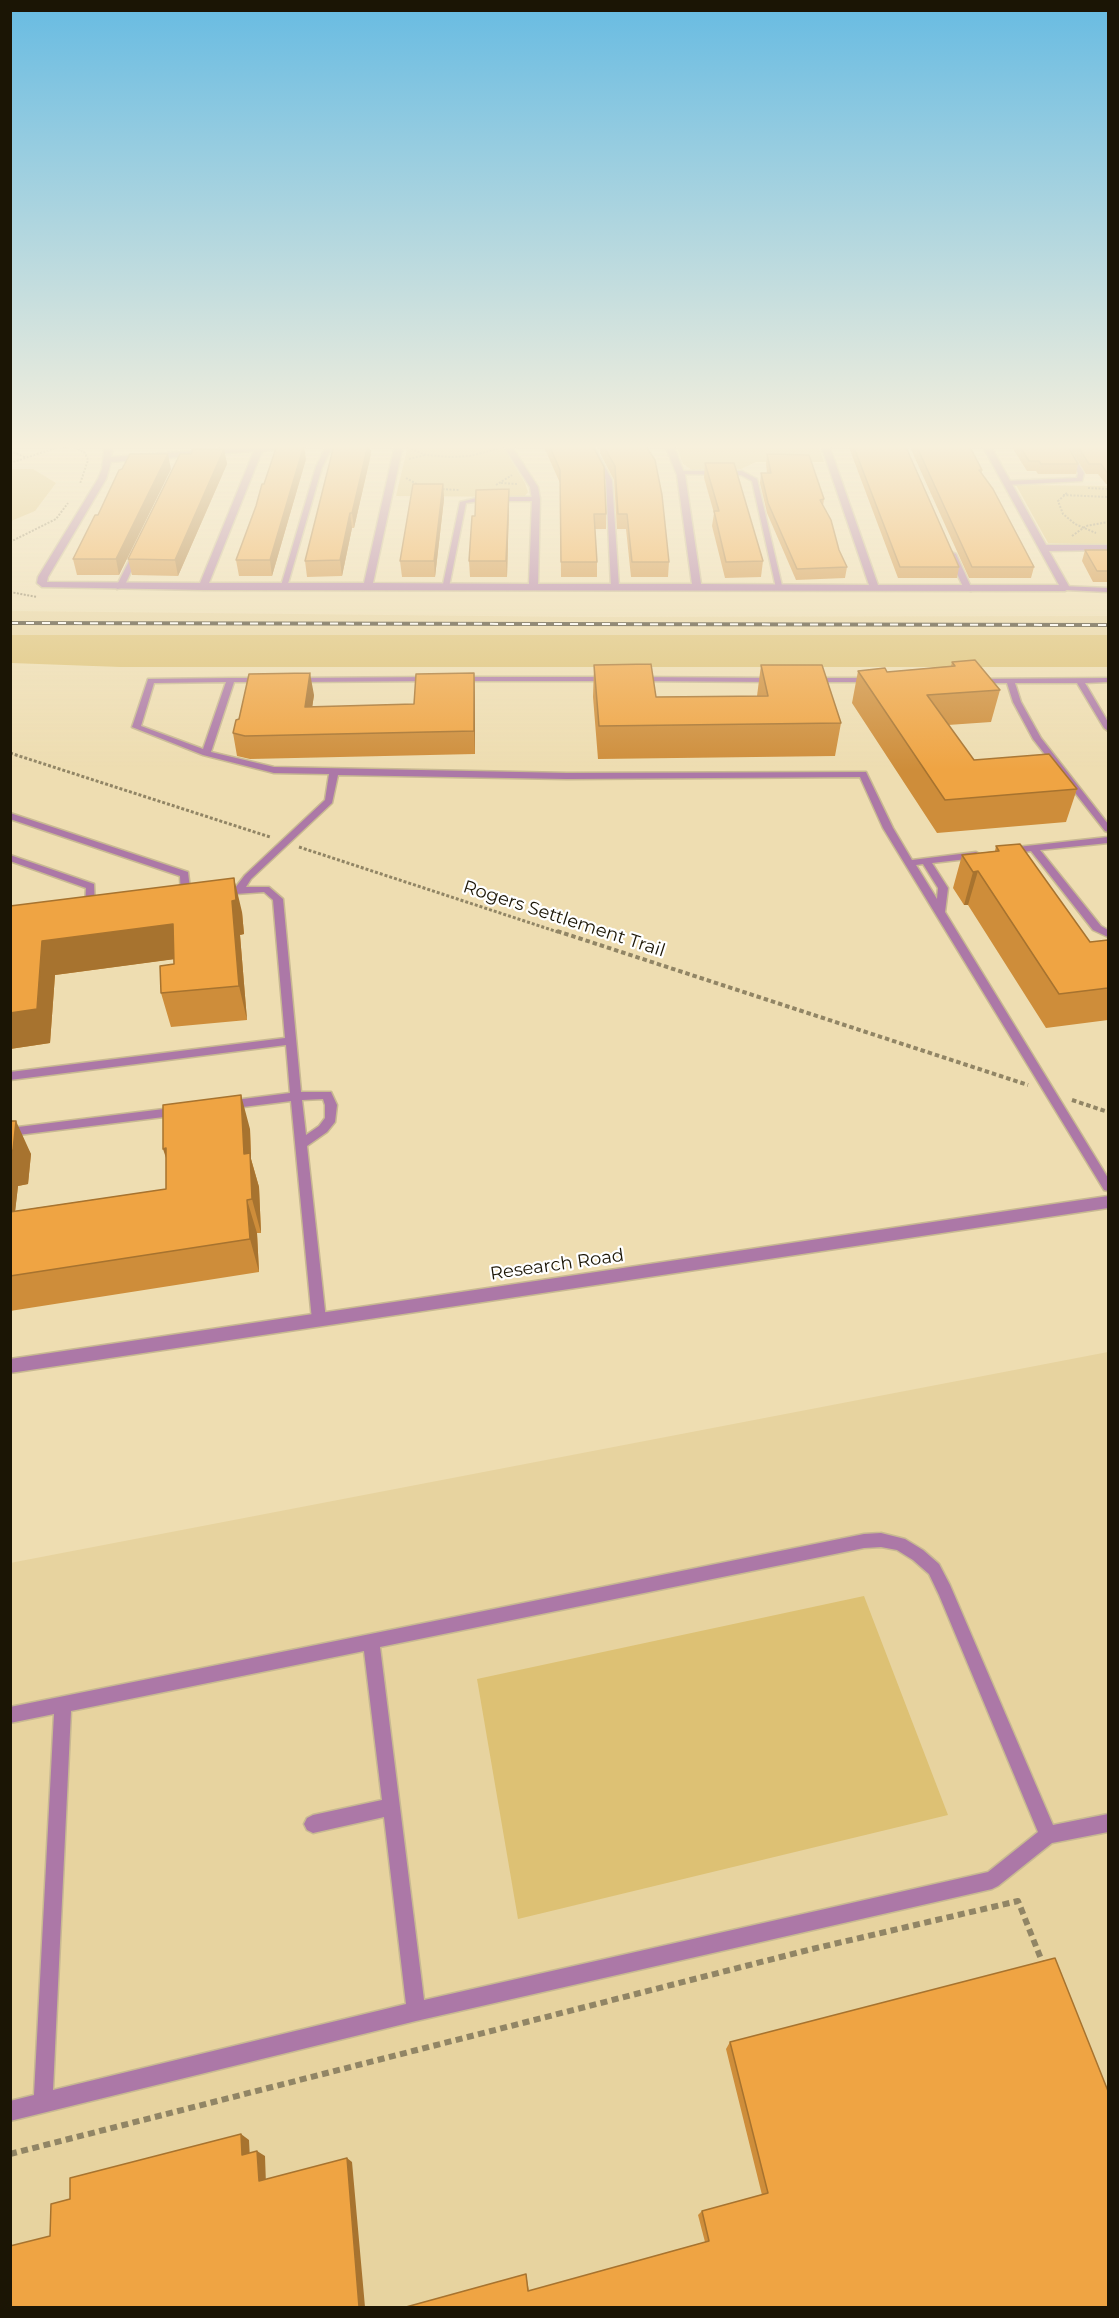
<!DOCTYPE html>
<style>
body{margin:0}
#map{position:relative;width:1119px;height:2318px;overflow:hidden;background:#eeddb1;font-family:Montserrat,sans-serif}
canvas{display:block}
.frame{position:absolute;inset:0;border:12px solid #1b1505;pointer-events:none}
</style>
<div id="map">
<canvas width="1119" height="2318"></canvas>
<div class="frame"></div>
</div>
<script>
const ctx = document.querySelector('canvas').getContext('2d');
ctx.lineJoin = 'round';
function paint(path, color) { ctx.fillStyle = color; ctx.fill(path, 'evenodd'); }
const shape = rows => new Path2D(rows.map(r => 'M' + r).join(''));
function trace(path, color, width, dash) { ctx.strokeStyle = color; ctx.lineWidth = width; ctx.lineCap = dash ? 'butt' : 'round'; ctx.setLineDash(dash || []); ctx.stroke(path); }
function write(font, color, halo, rows, align = 'center') {
  ctx.font = font + ' Montserrat,sans-serif'; ctx.lineWidth = 4.5; ctx.setLineDash([]); ctx.textBaseline = 'middle'; ctx.strokeStyle = halo; ctx.fillStyle = color; for (const [text, x, y, turn = 0] of rows) {
    ctx.save(); ctx.translate(x, y); ctx.rotate((+turn || 0) * Math.PI / 180); ctx.textAlign = isNaN(turn) ? turn : align; if (halo) ctx.strokeText(text, 0, 0); ctx.fillText(text, 0, 0); ctx.restore();
  }
}
paint(shape([
 [11,611,581,617,1108,616,1108,635,11,635],
 [1108,1352,1108,2307,11,2307,10,1563]
]), '#e7d39f');
paint(shape([
 [408,445,502,445,525,483,528,492,524,497,396,496],
 [676,445,818,445,824,462,756,462,741,469,692,470,683,464],
 [11,469,33,469,56,483,35,511,11,521],
 [1016,485,1108,486,1108,545,1048,543],
 [11,635,1108,635,1108,667,120,667,11,663],
 [864,1596,948,1815,518,1919,477,1679]
]), '#ddc174');
const lane = shape([
 [327,445,333,445,322,467,287,587,280,589,316,467,327,445],
 [587,445,593,445,612,480,619,587,615,589,611,587,606,480,587,445],
 [1061,445,1067,445,1084,473,1082,481,1006,485,1003,483,1006,481,1077,478,1078,473,1061,445],
 [678,471,742,471,757,479,783,590,776,588,752,481,741,475,680,474,677,472,678,471],
 [481,497,536,497,539,499,536,501,481,501,466,503,449,587,442,589,460,502,481,497],
 [134,551,140,552,124,587,117,589,116,587,134,551],
 [952,552,956,554,972,589,971,591,964,589,948,554,952,552],
 [1062,586,1108,588,1108,592,1065,590,1061,588,1062,586],
 [435,677,436,679,432,681,296,682,292,680,296,678,435,677],
 [455,677,609,677,613,679,609,681,458,681,454,679,455,677],
 [635,677,774,678,778,680,774,682,638,681,634,679,635,677],
 [231,678,264,678,268,680,264,682,234,682,211,752,274,767,567,773,866,772,893,828,912,860,976,852,981,855,976,858,932,863,948,888,945,912,1108,1178,1108,1191,1104,1190,883,828,860,777,567,779,338,775,332,803,251,879,246,887,269,887,283,899,301,1092,331,1092,337,1105,335,1122,327,1132,307,1146,326,1320,324,1324,319,1325,314,1324,312,1320,291,1101,227,1109,221,1105,227,1101,290,1093,286,1045,10,1080,10,1072,285,1038,273,900,264,892,221,895,216,892,221,889,235,888,245,875,325,800,329,774,274,773,203,755,132,727,148,679,231,678],
 [226,682,203,749,141,726,154,683,226,682],
 [923,864,938,888,937,899,916,865,923,864],
 [323,1099,325,1105,325,1118,319,1126,306,1135,302,1100,323,1099],
 [809,678,873,678,877,680,873,682,812,682,808,680,809,678],
 [1108,678,1108,682,1085,683,1108,722,1108,731,1104,728,1077,683,1015,683,1021,702,1041,738,1108,824,1108,832,1105,831,1033,739,1013,702,1007,683,977,683,973,681,977,679,1108,678],
 [10,813,188,872,191,897,186,900,181,897,180,876,10,819,10,813],
 [1108,837,1108,843,1040,850,1101,926,1108,930,1108,937,1093,930,1031,851,1008,854,1003,851,1008,848,1108,837],
 [10,855,94,884,95,908,90,911,85,908,86,888,10,861,10,855],
 [180,1107,186,1111,180,1115,10,1136,10,1128,180,1107],
 [881,1533,905,1539,923,1550,939,1564,950,1585,1053,1825,1108,1814,1108,1832,1052,1843,998,1886,992,1889,416,2021,10,2121,10,2101,34,2095,54,1714,10,1723,10,1707,864,1534,881,1533],
 [881,1547,897,1550,913,1560,929,1574,939,1595,1038,1832,988,1872,424,2000,380,1647,864,1548,881,1547],
 [364,1651,382,1800,313,1815,307,1818,304,1824,307,1830,313,1833,384,1817,406,2004,53,2090,71,1711,364,1651]
]);
const street = shape([
 [105,445,113,445,111,457,276,445,312,445,262,451,209,583,364,583,395,445,403,445,373,583,529,584,532,499,530,487,506,450,506,445,514,445,514,450,538,487,540,499,538,584,692,584,677,475,665,445,673,445,685,475,701,584,869,585,821,445,829,445,878,585,1059,585,982,445,990,445,1046,545,1108,545,1108,550,1049,551,1070,588,1065,591,203,590,42,587,37,583,38,577,98,479,102,469,105,445],
 [254,451,200,583,47,582,48,577,106,479,111,462,254,451],
 [1108,1196,1108,1208,10,1373,10,1359,1108,1196]
]);
trace(lane, '#c8b992', 3);
trace(street, '#c8b992', 3);
trace(shape([
 [411,449,426,455,450,457,470,456,497,449],
 [10,451,25,457],
 [409,459,425,455],
 [10,463,56,448,76,448,85,453,88,460,80,484],
 [406,478,420,486],
 [501,483,517,484],
 [496,485,512,475],
 [1088,488,1108,489],
 [439,489,459,490],
 [1067,493,1058,501,1063,514,1075,524,1096,533],
 [1063,495,1108,497],
 [1072,536,1086,526,1108,522],
 [10,542,56,519,68,503],
 [10,592,37,597]
]), '#918565', 2, [2, 1.5]);
trace(shape([
 [10,753,270,837],
 [299,847,561,933]
]), '#918565', 3, [3, 2]);
trace(shape([
 [557,931,1028,1085],
 [1072,1100,1108,1112]
]), '#918565', 4, [4.5, 3]);
trace(shape([
 [10,2154,808,1950,1018,1901,1043,1964]
]), '#918565', 6, [7, 4.5]);
paint(lane, '#ac78a7');
paint(street, '#ac78a7');
const rail = shape([
 [10,623,1108,625]
]);
trace(rail, '#403823', 4);
trace(rail, '#fff', 2, [8]);
paint(shape([
 [334,445,370,445,371,454,354,528,352,528,342,576,307,577,305,561],
 [543,445,592,445,606,514,606,529,595,529,597,562,597,577,561,577,560,483],
 [600,445,645,445,669,562,668,577,631,577,626,529,617,529,614,480,600,453],
 [848,445,905,445,959,567,957,578,898,578],
 [909,445,969,445,982,470,982,473,1034,567,1031,578,969,578],
 [1014,445,1067,445,1078,464,1076,474,1038,474,1036,471,1027,471,1013,449],
 [1068,445,1108,445,1108,484,1106,484,1098,474,1086,474],
 [224,449,227,464,178,576,132,575,128,559,191,454],
 [767,454,824,499,823,506,839,550,847,567,845,578,796,580,767,513,760,483,761,473,767,473,766,464],
 [306,459,272,576,239,576,236,560,264,484],
 [705,463,763,561,761,577,725,578,712,526,714,513,704,478],
 [171,469,119,575,77,575,73,559,98,515],
 [443,484,444,499,435,577,402,577,400,561],
 [509,505,507,577,470,577,469,561,475,516],
 [1085,550,1108,550,1108,582,1093,582,1082,561],
 [952,662,1000,690,991,722,948,725,974,760,1077,789,1066,822,937,833,852,703,858,671,887,672,951,666],
 [594,665,656,697,757,696,761,665,841,723,835,756,598,759,593,697],
 [474,673,475,695,475,754,250,759,237,756,233,733,239,719,314,695,312,707,414,704],
 [996,846,1090,942,1108,940,1108,1020,1046,1028,968,905,964,905,953,888,962,855,995,851],
 [10,906,242,912,244,934,240,935,247,1020,171,1027,161,993,174,964,174,959,55,975,50,1043,10,1049],
 [10,1121,31,1154,28,1184,18,1186,15,1211,166,1189,250,1129,251,1159,259,1187,261,1233,257,1233,259,1272,10,1311],
 [730,2042,1108,2307,406,2307,526,2274,529,2291,705,2242,698,2215,702,2211,762,2195,726,2049]
]), '#ce8d3a');
paint(shape([
 [304,445,306,459,272,576,270,560],
 [368,445,370,445,371,454,354,528,352,513],
 [224,449,227,464,178,576,175,560],
 [168,454,171,469,119,575,116,559],
 [443,484,444,499,435,577,434,561],
 [509,489,509,505,507,577,506,561],
 [350,513,352,528,342,576,340,560],
 [310,673,314,695,309,729,305,707],
 [474,673,475,695,475,754,474,731],
 [978,871,968,905,964,905,973,872],
 [234,878,242,912,244,934,240,935,247,1020,239,986,232,901],
 [173,924,183,958,55,975,50,1043,10,1049,10,1013,42,941],
 [241,1095,250,1129,251,1159,259,1187,261,1233,252,1199,244,1154],
 [16,1121,31,1154,28,1184,18,1186,11,1248,10,1246,10,1151],
 [166,1148,174,1182,163,1149],
 [247,1200,257,1233,259,1272,250,1239],
 [241,2134,249,2140,250,2160,242,2155],
 [257,2151,265,2156,266,2185,259,2181],
 [347,2158,352,2162,365,2307,359,2307]
]), '#a7732f');
const building = shape([
 [277,445,304,445,270,560,236,560,256,506,262,484,264,484,277,445],
 [334,445,368,445,352,513,350,513,340,560,305,561,334,445],
 [549,445,592,445,604,467,606,514,594,514,597,562,561,562,560,470,549,445],
 [603,445,645,445,655,460,662,495,669,562,632,562,627,514,618,514,615,466,603,445],
 [853,445,905,445,959,567,900,567,853,445],
 [916,445,969,445,982,470,979,470,993,489,1034,567,972,567,916,445],
 [1019,445,1067,445,1078,464,1041,464,1039,461,1029,461,1019,445],
 [1077,445,1108,445,1108,474,1101,464,1089,464,1077,445],
 [193,449,224,449,175,560,128,559,180,454,191,454,193,449],
 [130,454,168,454,116,559,73,559,95,515,98,515,119,470,122,469,130,454],
 [767,454,809,455,824,499,820,500,831,520,839,550,847,567,797,569,768,503,761,473,771,473,767,454],
 [705,463,734,463,763,561,726,562,714,511,719,511,705,463],
 [413,484,443,484,434,561,400,561,413,484],
 [509,489,506,561,469,561,472,516,475,516,476,490,509,489],
 [1085,550,1108,550,1108,571,1097,571,1085,550],
 [975,660,1000,690,927,695,974,760,1049,754,1077,789,945,800,858,671,885,668,887,672,955,666,952,662,975,660],
 [651,664,656,697,768,696,761,665,822,665,841,723,599,726,594,665,651,664],
 [310,673,305,707,414,704,416,674,474,673,474,731,245,736,233,733,236,720,239,719,249,674,310,673],
 [1020,844,1090,942,1108,940,1108,988,1059,994,978,871,973,872,962,855,999,851,996,846,1020,844],
 [234,878,236,900,232,901,239,986,161,993,160,966,174,964,173,924,42,941,37,1009,10,1013,10,906,234,878],
 [241,1095,244,1154,250,1153,252,1199,247,1200,250,1239,10,1276,10,1212,166,1189,166,1148,163,1149,163,1105,241,1095],
 [10,1121,16,1121,13,1150,10,1151,10,1121],
 [1055,1958,1108,2091,1108,2307,406,2307,526,2274,528,2291,709,2241,702,2211,768,2193,730,2042,1055,1958],
 [241,2134,242,2155,257,2151,259,2181,347,2158,359,2307,10,2307,10,2246,50,2236,51,2204,70,2199,70,2178,241,2134]
]);
paint(building, '#efa443');
trace(building, '#a7732f', 1.5);
const sky = ctx.createLinearGradient(0, 0, 0, 770);
sky.addColorStop(0, '#67bbe2');
sky.addColorStop(0.58, '#f7f0dc');
sky.addColorStop(1, '#f7f0dc00');
ctx.fillStyle = sky;
ctx.fillRect(0, 0, 1119, 770);
write('18px', '#1b1505', '#fff', [
 ["Rogers Settlement Trail",564,919,18],
 ["Research Road",557,1265,-8]
]);
</script>
